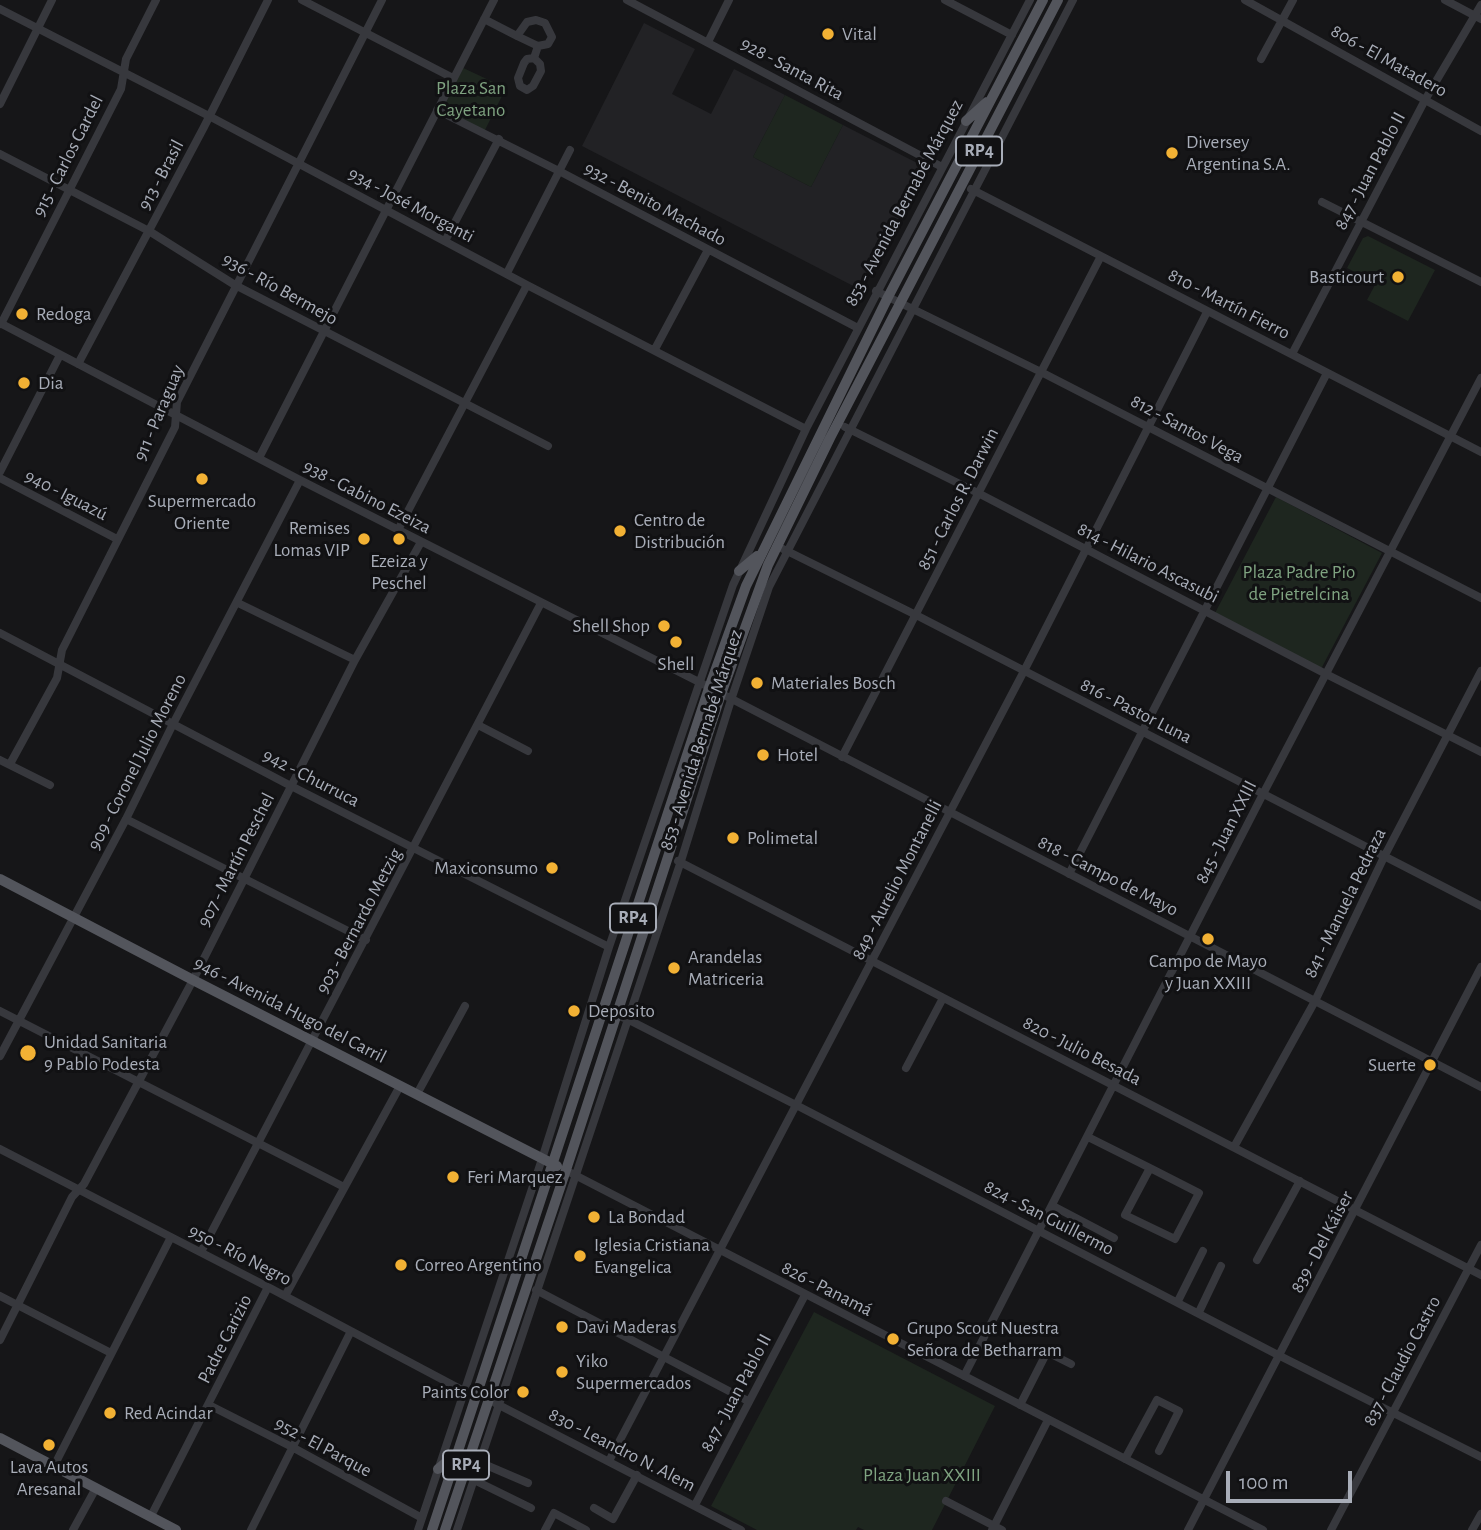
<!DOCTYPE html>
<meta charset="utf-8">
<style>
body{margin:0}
#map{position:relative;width:1481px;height:1530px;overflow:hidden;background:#161618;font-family:"Alegreya Sans",sans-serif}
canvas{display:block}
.scale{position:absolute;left:1226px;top:1471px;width:126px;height:32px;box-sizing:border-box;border:4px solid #a8adb8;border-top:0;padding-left:9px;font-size:21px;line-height:24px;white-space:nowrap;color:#a8adb8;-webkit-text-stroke:5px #111113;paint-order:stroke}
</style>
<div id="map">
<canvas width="1481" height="1530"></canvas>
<div class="scale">100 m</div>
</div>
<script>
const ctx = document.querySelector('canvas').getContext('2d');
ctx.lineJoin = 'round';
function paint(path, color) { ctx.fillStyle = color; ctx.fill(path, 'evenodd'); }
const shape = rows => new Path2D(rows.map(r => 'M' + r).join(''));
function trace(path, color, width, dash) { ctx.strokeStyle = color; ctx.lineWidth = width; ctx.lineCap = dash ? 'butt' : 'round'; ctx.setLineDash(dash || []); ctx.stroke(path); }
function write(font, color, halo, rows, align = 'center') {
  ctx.font = font + ' "Alegreya Sans",sans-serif'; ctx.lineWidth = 6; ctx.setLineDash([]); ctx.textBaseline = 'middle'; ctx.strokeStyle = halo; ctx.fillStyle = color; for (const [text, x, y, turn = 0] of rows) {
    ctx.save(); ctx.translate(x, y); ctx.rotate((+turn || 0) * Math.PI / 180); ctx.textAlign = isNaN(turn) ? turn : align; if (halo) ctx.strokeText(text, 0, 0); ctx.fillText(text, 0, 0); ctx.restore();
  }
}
paint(shape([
 [644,23,695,49,672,94,711,114,734,69,785,95,753,157,811,187,843,125,921,165,923,172,861,290,582,146]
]), '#222225');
paint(shape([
 [459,66,506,88,484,132,437,110],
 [785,95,843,125,811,187,753,157],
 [1368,236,1435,270,1408,321,1367,300,1376,283,1347,268,1363,238],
 [1276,497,1382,553,1321,669,1215,613],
 [814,1312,995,1406,932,1530,864,1530,858,1527,856,1530,757,1530,711,1506]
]), '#1e261f');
trace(shape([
 [302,0,453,78],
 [627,0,942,167],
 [945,0,1012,35],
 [1245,0,1481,131],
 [1445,0,1481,19],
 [0,9,209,116,527,285,806,429],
 [484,19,517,36,538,46,548,44,552,37,545,23,536,20,527,22,517,36],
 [708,42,729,0],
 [534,58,540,64,541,71,533,86,527,90,520,86,518,78,524,63,527,59,534,58,538,46],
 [1261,59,1293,0],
 [0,104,52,0],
 [437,110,559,171,858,328],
 [0,154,149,231,235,285,548,446],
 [971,189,1481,452],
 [1322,202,1481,282],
 [445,241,499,139],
 [507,273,570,150],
 [876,291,1041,372,1481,598],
 [0,323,300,480,699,682,1481,1087],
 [1,324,121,89,126,59,156,0],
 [655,349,708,250],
 [1292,354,1425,100,1481,5],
 [78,364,204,127,268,0],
 [845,427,978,493,1326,674,1481,752],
 [259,458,494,0],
 [0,472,60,355],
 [0,478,117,539],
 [398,530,527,285],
 [783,549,916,615,1481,906],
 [238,603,355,660],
 [0,633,291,786,609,947],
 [478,725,528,751],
 [842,757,1101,256],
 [0,760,50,785],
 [10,764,57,678,62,650,175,427,177,402,382,0],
 [126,819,366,940],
 [678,861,1481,1275],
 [1069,874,1327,373],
 [603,1010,627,1019,798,1106,1280,1356,1481,1457],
 [0,1011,344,1187],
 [0,1056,126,819,173,724,300,480],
 [906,1068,943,998],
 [417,1094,465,1006],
 [1088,1137,1150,1168,1199,1193,1175,1239,1125,1215,1150,1168],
 [1234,1147,1315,1001,1384,857,1481,671],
 [0,1149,268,1287,464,1391],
 [571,1173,1263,1530],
 [1053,1206,1114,1238],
 [201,1252,541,603],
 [1257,1260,1300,1181],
 [536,1290,748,1401],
 [0,1296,111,1353],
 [285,1296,400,1086],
 [1178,1301,1203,1251],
 [1199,1312,1221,1266],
 [0,1340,72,1197,84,1184,193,980,355,660,421,542],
 [964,1376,1263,794,1481,378],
 [495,1403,741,1530],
 [209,1405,292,1447,422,1518],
 [1020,1405,1047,1352,1071,1364],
 [1125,1459,1157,1400,1179,1411,1159,1451],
 [609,1461,1024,671,1207,312],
 [479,1462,528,1483],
 [54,1466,171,1237],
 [474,1480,531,1508],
 [946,1501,1002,1530],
 [695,1505,805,1295],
 [594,1508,613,1519,637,1475],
 [151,1516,268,1287],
 [73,1530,96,1488],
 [251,1530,350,1333],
 [418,1530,542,1159,609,947,733,585,806,429,1030,0],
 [457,1530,681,861,731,700,769,587,1073,0],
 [545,1530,554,1513,586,1530],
 [992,1530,1048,1420],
 [1188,1530,1481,967],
 [1331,1530,1481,1245],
 [1472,1530,1481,1514]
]), '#37383d', 8);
trace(shape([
 [966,121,987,102],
 [739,571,757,556],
 [0,879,193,980,557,1166],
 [0,1438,176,1530],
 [438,1469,456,1454],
 [432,1530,709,688,746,586,888,297,1043,0],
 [445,1530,566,1170,721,694,768,565,830,438,1058,0]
]), '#53555c', 10);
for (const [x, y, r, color] of [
 [828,34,7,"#f2b134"],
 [1172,153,7,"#f2b134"],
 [1398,277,7,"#f2b134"],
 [22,314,7,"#f2b134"],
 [24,383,7,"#f2b134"],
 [202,479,7,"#f2b134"],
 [620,531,7,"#f2b134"],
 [364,539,7,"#f2b134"],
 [399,539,7,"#f2b134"],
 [664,626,7,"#f2b134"],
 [676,642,7,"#f2b134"],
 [757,683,7,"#f2b134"],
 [763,755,7,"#f2b134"],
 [733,838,7,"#f2b134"],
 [552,868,7,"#f2b134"],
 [1208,939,7,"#f2b134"],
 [674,968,7,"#f2b134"],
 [574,1011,7,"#f2b134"],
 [28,1053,9,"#f2b134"],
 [1430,1065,7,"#f2b134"],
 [453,1177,7,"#f2b134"],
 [594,1217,7,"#f2b134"],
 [580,1256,7,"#f2b134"],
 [401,1265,7,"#f2b134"],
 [562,1327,7,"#f2b134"],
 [893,1339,7,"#f2b134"],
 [562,1372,7,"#f2b134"],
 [523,1392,7,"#f2b134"],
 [110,1413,7,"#f2b134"],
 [49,1445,7,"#f2b134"]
]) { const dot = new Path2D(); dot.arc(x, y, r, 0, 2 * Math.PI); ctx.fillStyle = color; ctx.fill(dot); trace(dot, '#111113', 2.5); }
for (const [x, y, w] of [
 [979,151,46],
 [633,918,46],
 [466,1465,46]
]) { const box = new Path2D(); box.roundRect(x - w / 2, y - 14.5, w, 29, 5); ctx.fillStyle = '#111113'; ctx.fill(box); trace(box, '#a8adb8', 2); }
write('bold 18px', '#a8adb8', null, [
 ["RP4",979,151],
 ["RP4",633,918],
 ["RP4",466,1465]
]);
write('19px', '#a8adb8', '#111113', [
 ["Vital",842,34],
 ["Diversey",1186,142],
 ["Argentina S.A.",1186,164],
 ["Basticourt",1384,277,"right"],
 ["Redoga",36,314],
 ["Dia",38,383],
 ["Supermercado",202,501,"center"],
 ["Oriente",202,523,"center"],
 ["Centro de",634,520],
 ["Distribución",634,542],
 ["Remises",350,528,"right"],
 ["Lomas VIP",350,550,"right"],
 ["Ezeiza y",399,561,"center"],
 ["Peschel",399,583,"center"],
 ["Shell Shop",650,626,"right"],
 ["Shell",676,664,"center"],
 ["Materiales Bosch",771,683],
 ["Hotel",777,755],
 ["Polimetal",747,838],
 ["Maxiconsumo",538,868,"right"],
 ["Arandelas",688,957],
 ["Matriceria",688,979],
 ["Campo de Mayo",1208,961,"center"],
 ["y Juan XXIII",1208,983,"center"],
 ["Deposito",588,1011],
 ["Unidad Sanitaria",44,1042],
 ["9 Pablo Podesta",44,1064],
 ["Suerte",1416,1065,"right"],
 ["Feri Marquez",467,1177],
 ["La Bondad",608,1217],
 ["Iglesia Cristiana",594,1245],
 ["Evangelica",594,1267],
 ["Correo Argentino",415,1265],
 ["Davi Maderas",576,1327],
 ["Grupo Scout Nuestra",907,1328],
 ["Señora de Betharram",907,1350],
 ["Yiko",576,1361],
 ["Supermercados",576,1383],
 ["Paints Color",509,1392,"right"],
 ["Red Acindar",124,1413],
 ["Lava Autos",49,1467,"center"],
 ["Aresanal",49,1489,"center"]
], 'left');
write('19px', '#a8adb8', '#111113', [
 ["806 - El Matadero",1389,61,29],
 ["928 - Santa Rita",792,69,28],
 ["915 - Carlos Gardel",68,156,-63],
 ["847 - Juan Pablo II",1370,171,-62],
 ["913 - Brasil",161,175,-62],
 ["853 - Avenida Bernabé Márquez",904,203,-62],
 ["932 - Benito Machado",655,204,28],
 ["934 - José Morganti",411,205,28],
 ["936 - Río Bermejo",280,289,29],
 ["810 - Martín Fierro",1229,304,27],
 ["911 - Paraguay",159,413,-67],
 ["812 - Santos Vega",1187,429,28],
 ["940 - Iguazú",66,495,27],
 ["938 - Gabino Ezeiza",367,497,27],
 ["851 - Carlos R. Darwin",958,499,-63],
 ["814 - Hilario Ascasubi",1148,563,27],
 ["816 - Pastor Luna",1136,711,27],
 ["853 - Avenida Bernabé Márquez",701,740,-72],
 ["909 - Coronel Julio Moreno",137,762,-63],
 ["942 - Churruca",311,778,27],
 ["845 - Juan XXIII",1226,832,-63],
 ["907 - Martín Peschel",236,860,-63],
 ["818 - Campo de Mayo",1108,876,27],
 ["849 - Aurelio Montanelli",897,880,-63],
 ["841 - Manuela Pedraza",1345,903,-64],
 ["903 - Bernardo Metzig",359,921,-62],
 ["946 - Avenida Hugo del Carril",290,1010,27],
 ["820 - Julio Besada",1082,1051,27],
 ["824 - San Guillermo",1049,1218,27],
 ["839 - Del Káiser",1322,1242,-62],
 ["950 - Río Negro",240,1255,27],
 ["826 - Panamá",827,1289,27],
 ["Padre Carizio",225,1339,-63],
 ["837 - Claudio Castro",1402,1361,-62],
 ["847 - Juan Pablo II",736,1393,-62],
 ["952 - El Parque",323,1447,28],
 ["830 - Leandro N. Alem",622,1450,27]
]);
write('19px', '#7fa381', '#111113', [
 ["Plaza San",471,88],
 ["Cayetano",471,110],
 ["Plaza Padre Pio",1299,572],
 ["de Pietrelcina",1299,594],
 ["Plaza Juan XXIII",922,1475]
]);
</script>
